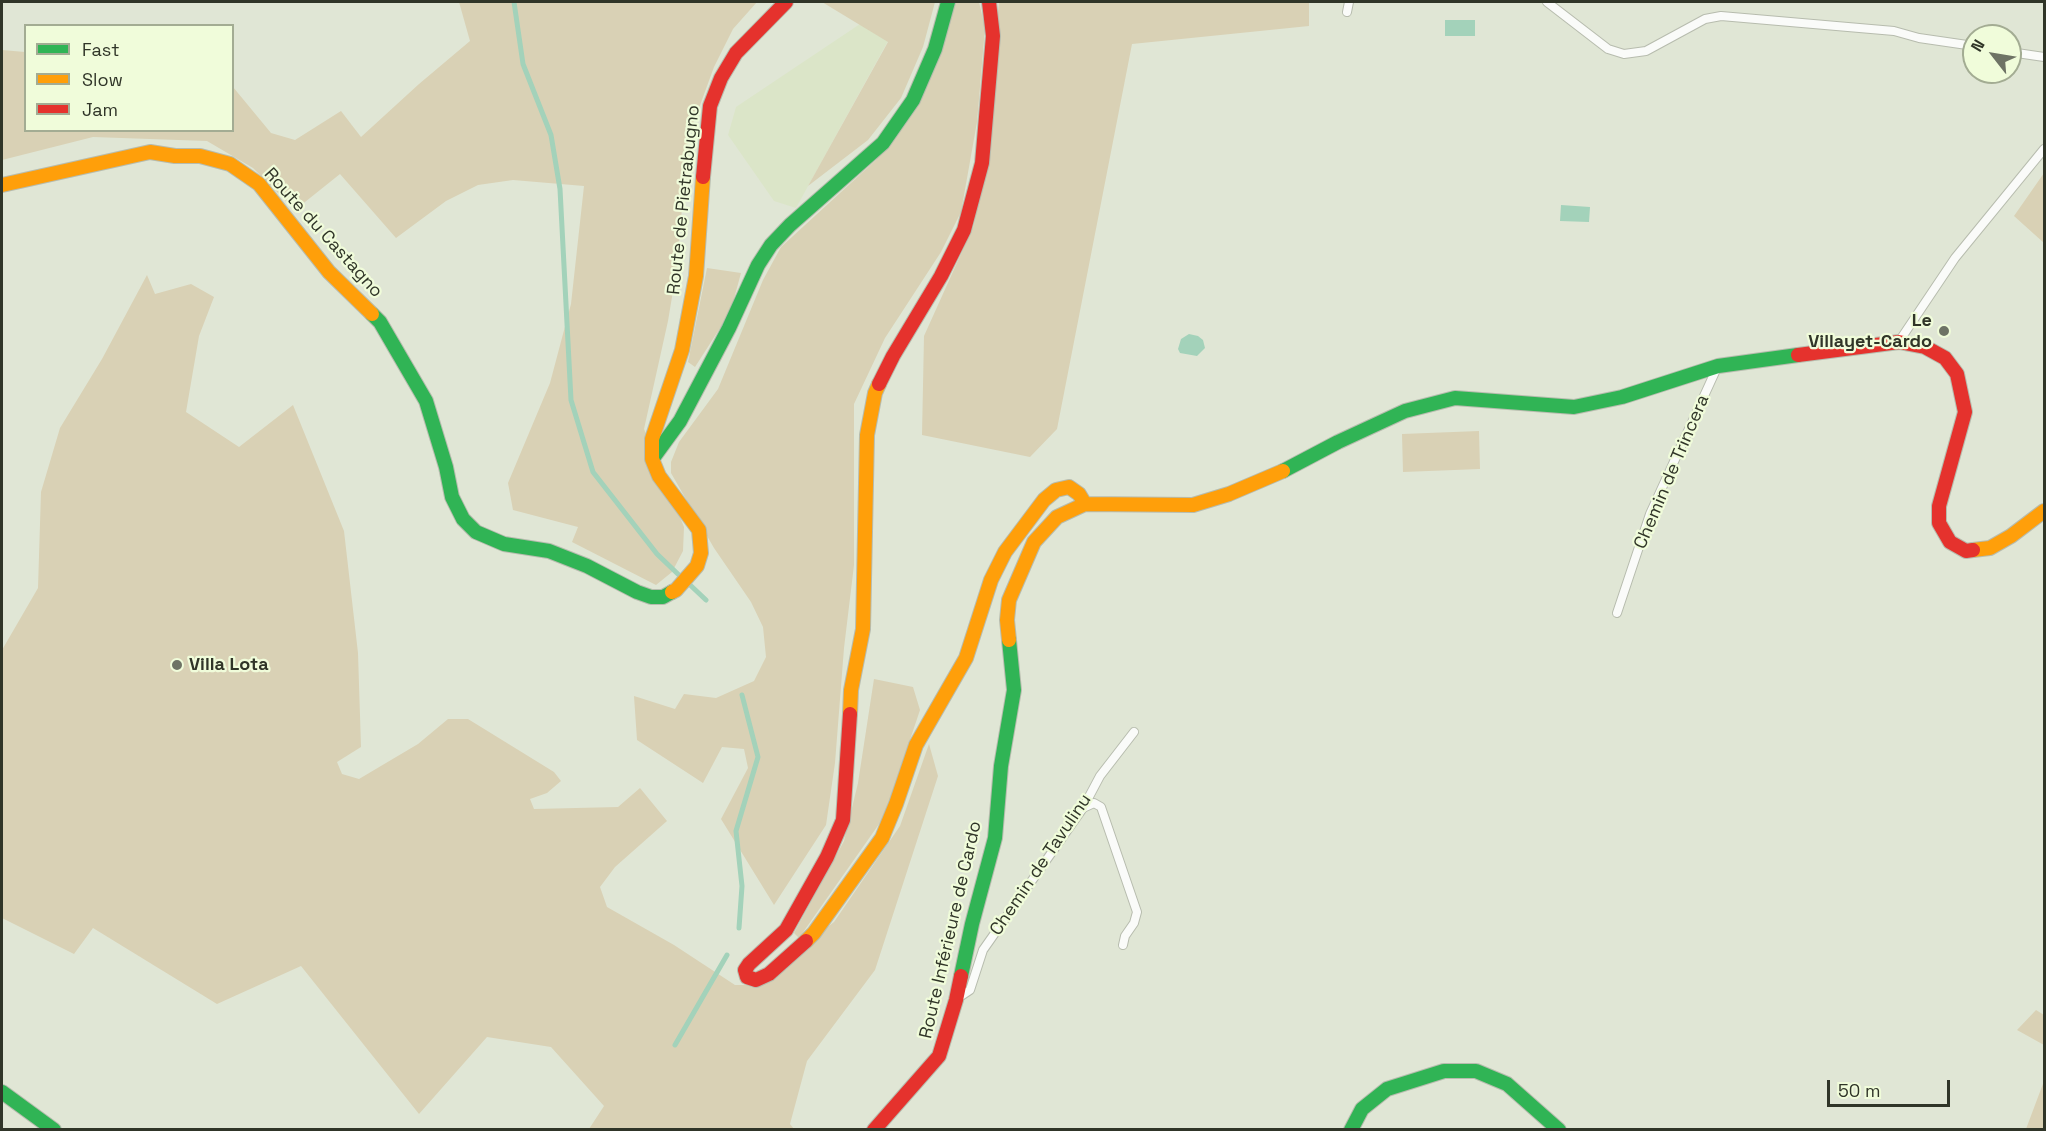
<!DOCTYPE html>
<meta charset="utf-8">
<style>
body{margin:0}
#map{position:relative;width:2046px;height:1131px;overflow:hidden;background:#e0e6d5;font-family:"Space Grotesk",sans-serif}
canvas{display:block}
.frame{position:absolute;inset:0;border:3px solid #303528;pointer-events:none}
.legend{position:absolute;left:24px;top:24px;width:210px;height:108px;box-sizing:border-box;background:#f0fcda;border:2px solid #a3ac93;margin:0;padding:8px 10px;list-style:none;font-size:18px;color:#303528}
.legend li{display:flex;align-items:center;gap:12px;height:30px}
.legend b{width:30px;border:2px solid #a3ac93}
.north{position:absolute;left:1962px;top:24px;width:60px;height:60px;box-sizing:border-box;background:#f0fcda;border:2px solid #a3ac93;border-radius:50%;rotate:301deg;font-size:16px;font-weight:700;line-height:24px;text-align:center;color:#303528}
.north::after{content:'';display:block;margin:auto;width:21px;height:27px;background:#6e7365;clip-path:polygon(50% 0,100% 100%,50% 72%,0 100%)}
.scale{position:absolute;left:1827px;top:1080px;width:123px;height:27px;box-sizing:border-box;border:3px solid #303528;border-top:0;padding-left:8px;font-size:18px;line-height:21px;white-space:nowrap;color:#303528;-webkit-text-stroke:4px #f0fcda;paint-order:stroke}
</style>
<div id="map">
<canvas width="2046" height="1131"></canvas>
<div class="frame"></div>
<ul class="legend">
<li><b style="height:8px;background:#30b455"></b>Fast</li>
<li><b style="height:8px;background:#ff9f0a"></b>Slow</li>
<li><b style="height:8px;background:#e5322d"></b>Jam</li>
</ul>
<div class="north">N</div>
<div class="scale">50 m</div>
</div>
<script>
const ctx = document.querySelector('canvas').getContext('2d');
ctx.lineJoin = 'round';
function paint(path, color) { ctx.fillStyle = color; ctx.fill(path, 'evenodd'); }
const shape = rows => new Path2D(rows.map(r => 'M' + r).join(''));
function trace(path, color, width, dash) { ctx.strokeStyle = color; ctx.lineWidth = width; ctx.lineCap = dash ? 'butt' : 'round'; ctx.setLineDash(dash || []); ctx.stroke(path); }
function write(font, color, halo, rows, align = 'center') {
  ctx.font = font + ' "Space Grotesk",sans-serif'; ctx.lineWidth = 4.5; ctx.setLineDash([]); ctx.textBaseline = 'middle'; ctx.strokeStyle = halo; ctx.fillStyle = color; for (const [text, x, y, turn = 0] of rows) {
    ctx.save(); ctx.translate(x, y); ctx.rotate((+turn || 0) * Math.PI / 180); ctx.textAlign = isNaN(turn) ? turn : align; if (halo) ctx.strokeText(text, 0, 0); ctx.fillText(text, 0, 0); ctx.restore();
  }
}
paint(shape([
 [860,24,888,41,796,208,774,201,728,135,736,107]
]), '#dbe5c8');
paint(shape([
 [459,2,757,2,733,29,714,67,688,138,677,267,668,321,644,429,684,527,683,551,672,572,656,585,572,542,578,527,513,510,508,483,550,383,571,304,584,186,513,180,478,185,446,201,396,238,340,174,295,210,253,168,207,141,93,137,2,160,2,50,25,52,26,130,232,130,233,87,271,133,295,140,341,111,361,137,419,84,470,41],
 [822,2,935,2,923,47,901,98,868,140,808,186,888,42],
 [956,2,979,2,985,28,977,122,961,212,941,252,885,338,854,404,854,565,844,648,835,763,826,825,774,905,721,819,748,768,744,749,722,747,703,783,637,740,634,696,675,709,684,694,716,698,754,681,766,657,763,627,751,602,714,548,671,473,671,462,679,442,718,389,763,280,781,247,876,160],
 [999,2,1309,2,1309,26,1132,44,1057,429,1030,457,922,435,924,336,974,225],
 [2044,173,2044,243,2014,216],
 [707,268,741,273,732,306,722,325,695,367,688,362],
 [147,275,155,294,191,284,214,297,199,336,186,412,239,447,293,405,344,531,358,653,361,747,337,762,342,774,359,779,418,744,448,719,468,719,554,772,561,781,547,793,530,799,534,809,618,807,640,788,667,821,615,867,600,887,607,907,674,945,735,985,753,985,834,922,900,826,929,744,938,776,875,970,807,1061,790,1124,794,1129,589,1129,604,1106,551,1047,487,1037,419,1114,301,966,217,1004,93,928,74,954,2,918,2,650,38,588,41,492,60,428,102,359],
 [1479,431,1480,469,1403,472,1402,434],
 [874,679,913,687,920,710,884,817,799,938,794,933,844,841,858,783],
 [2036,1010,2044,1015,2044,1045,2017,1030],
 [2044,1081,2044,1129,2026,1129]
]), '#d9d1b5');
paint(shape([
 [1445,20,1475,20,1475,36,1445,36],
 [1561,205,1590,207,1589,222,1560,221],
 [1189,334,1198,336,1203,340,1205,348,1197,356,1180,353,1178,349,1181,339]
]), '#a3d2ba');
trace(shape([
 [514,2,523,64,551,135,560,189,571,400,593,472,657,554,681,577],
 [688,583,706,600],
 [739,928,742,886,736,831,758,757,742,695],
 [675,1045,727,955]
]), '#a3d2ba', 5);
const lane = shape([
 [1547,2,1608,49,1624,54,1646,51,1705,19,1721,16,1894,31,1919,38,1974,46],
 [1347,12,1349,2],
 [2010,52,2044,57],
 [1900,340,1955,258,2044,149],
 [1617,613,1650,514,1715,372],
 [1083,808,1094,803,1101,807,1137,912,1134,923,1125,936,1123,945],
 [961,996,970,990,983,950,1083,808,1100,776,1134,732]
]);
const fast = shape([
 [372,314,380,322,426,401,446,467,452,497,463,519,476,532,504,544,549,551,587,566,637,592,651,597,663,597,672,592],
 [653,458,680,421,729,328,758,265,771,245,790,225,883,143,913,100,935,49,948,2],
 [1283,471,1338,442,1405,411,1455,398,1574,407,1622,397,1718,366,1798,355],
 [961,976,972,924,995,838,1001,766,1014,690,1009,640],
 [2,1092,54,1130],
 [1351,1130,1362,1109,1387,1089,1444,1071,1476,1071,1507,1084,1559,1130]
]);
const slow = shape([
 [2,185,150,152,175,156,200,156,230,164,259,184,329,272,372,314],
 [1973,550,1990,548,2011,536,2044,511],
 [672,592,676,590,697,566,701,553,699,530,659,476,652,459,652,439,682,350,696,276,703,177],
 [1009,640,1007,620,1009,600,1034,542,1057,517,1085,504,1193,505,1229,494,1283,471],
 [850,714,851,690,863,629,867,435,875,393,879,384],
 [806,941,814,933,882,838,896,804,916,745,966,658,991,580,1005,552,1044,500,1056,490,1069,487,1079,494,1085,504]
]);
const jam = shape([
 [703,177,710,106,721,78,736,53,786,2],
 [1798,355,1899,342,1925,347,1945,358,1957,374,1965,412,1939,506,1939,523,1950,542,1966,551,1973,550],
 [879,384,893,356,941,276,964,230,982,163,993,36,989,2],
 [806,941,769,974,756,980,747,977,745,970,749,964,786,930,827,857,843,820,850,714],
 [874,1130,939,1056,956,1000,961,976]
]);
trace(lane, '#b7bcae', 10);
trace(fast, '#b7bcae', 16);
trace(slow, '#b7bcae', 16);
trace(jam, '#b7bcae', 16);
trace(lane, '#fafbf9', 8);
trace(fast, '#30b455', 14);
trace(slow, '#ff9f0a', 14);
trace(jam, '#e5322d', 14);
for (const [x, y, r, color] of [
 [1944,331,6,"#6e7365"],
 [177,665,6,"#6e7365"]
]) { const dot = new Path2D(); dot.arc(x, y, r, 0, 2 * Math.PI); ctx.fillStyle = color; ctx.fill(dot); trace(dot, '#f0fcda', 2); }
write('18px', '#303528', '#f0fcda', [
 ["Route de Pietrabugno",684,200,-84],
 ["Route du Castagno",323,233,48],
 ["Chemin de Trincera",1672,472,-67],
 ["Chemin de Tavulinu",1041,865,-56],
 ["Route Inférieure de Cardo",951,930,-77]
]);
write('bold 18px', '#303528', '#f0fcda', [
 ["Le",1932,321],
 ["Villayet-Cardo",1932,342],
 ["Villa Lota",189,665,"left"]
], 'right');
</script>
